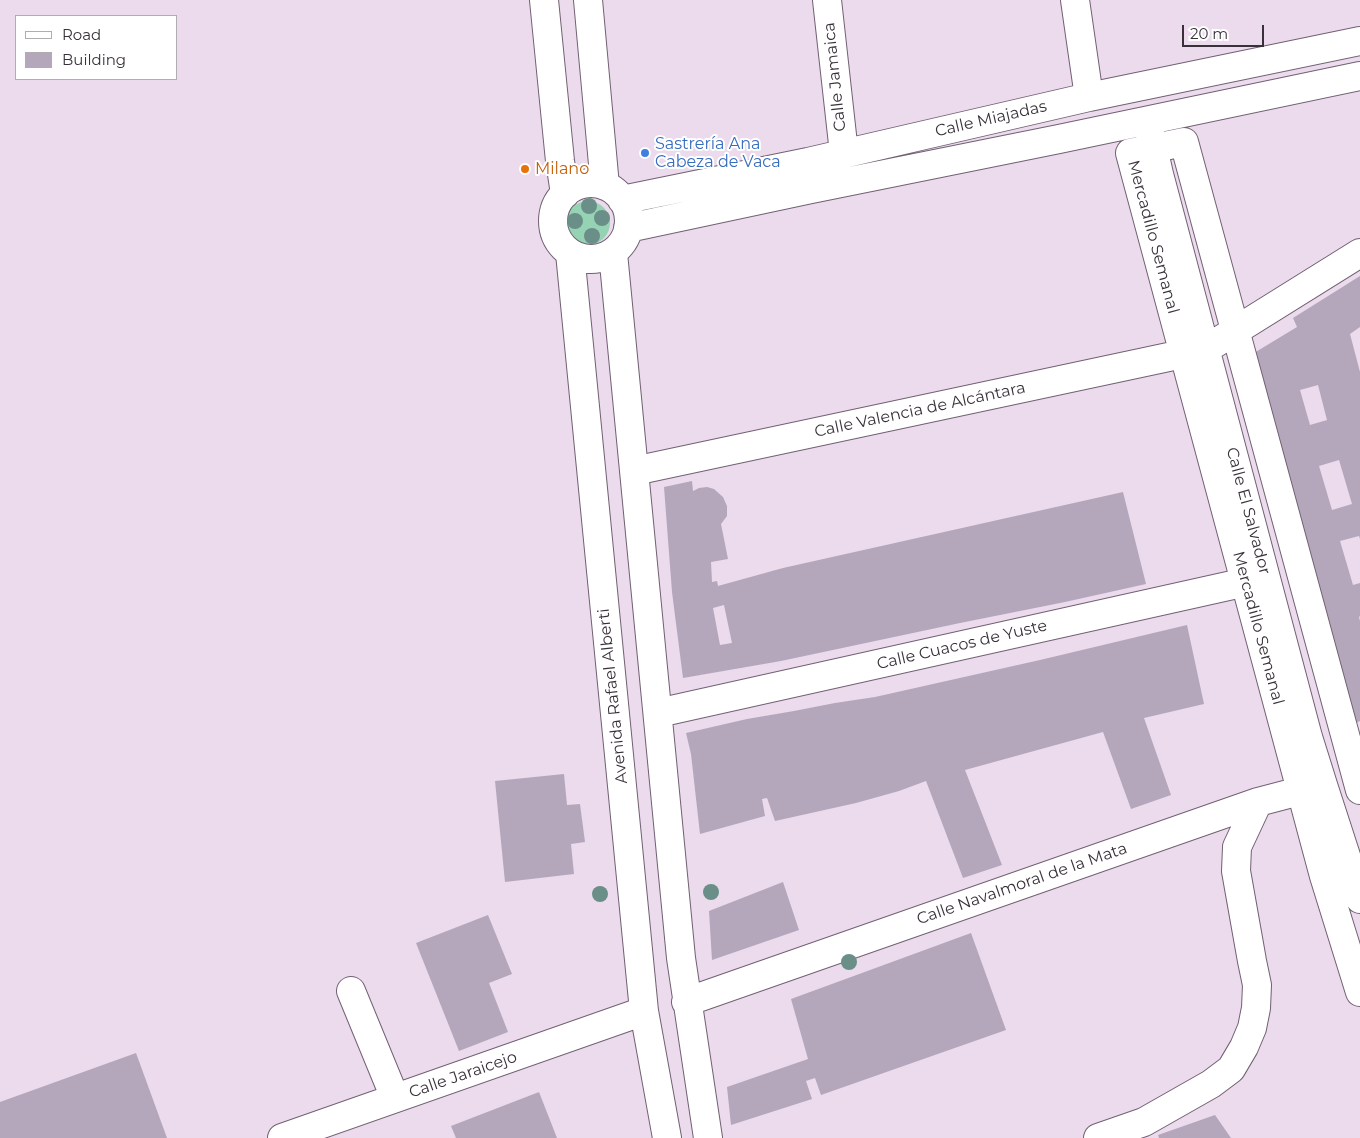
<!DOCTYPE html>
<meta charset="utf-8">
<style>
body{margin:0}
#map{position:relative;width:1360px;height:1138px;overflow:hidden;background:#ecdaed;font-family:Montserrat,sans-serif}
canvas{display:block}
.legend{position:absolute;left:15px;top:15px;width:162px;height:65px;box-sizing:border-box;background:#fff;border:1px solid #afadb0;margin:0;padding:6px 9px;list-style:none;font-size:15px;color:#383139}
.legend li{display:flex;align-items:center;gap:10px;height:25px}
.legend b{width:25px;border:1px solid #afadb0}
.scale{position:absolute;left:1182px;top:25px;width:82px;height:22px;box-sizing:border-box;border:2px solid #383139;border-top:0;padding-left:6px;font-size:15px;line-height:18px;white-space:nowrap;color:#383139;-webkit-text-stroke:4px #fff;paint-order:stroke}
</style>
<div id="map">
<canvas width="1360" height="1138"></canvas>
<ul class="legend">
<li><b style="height:6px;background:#fff"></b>Road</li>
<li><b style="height:14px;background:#b4a7bc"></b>Building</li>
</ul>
<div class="scale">20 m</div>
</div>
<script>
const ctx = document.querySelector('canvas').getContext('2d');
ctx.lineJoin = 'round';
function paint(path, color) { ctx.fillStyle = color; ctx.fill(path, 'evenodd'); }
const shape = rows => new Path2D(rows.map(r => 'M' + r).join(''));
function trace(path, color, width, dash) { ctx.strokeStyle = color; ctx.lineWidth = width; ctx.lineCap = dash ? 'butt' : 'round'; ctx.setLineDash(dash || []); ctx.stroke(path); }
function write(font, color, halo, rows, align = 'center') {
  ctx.font = font + ' Montserrat,sans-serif'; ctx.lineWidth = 4; ctx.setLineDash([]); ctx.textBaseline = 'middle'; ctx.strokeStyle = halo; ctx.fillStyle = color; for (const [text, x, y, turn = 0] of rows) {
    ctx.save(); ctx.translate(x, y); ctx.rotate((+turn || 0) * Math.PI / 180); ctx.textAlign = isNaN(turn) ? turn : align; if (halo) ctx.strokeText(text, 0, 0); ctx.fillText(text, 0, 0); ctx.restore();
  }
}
paint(shape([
 '566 223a22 22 0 1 1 44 0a22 22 0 1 1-44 0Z'
]), '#96d3b5');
paint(shape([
 [1360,276,1360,327,1350,334,1360,372,1360,539,1359,536,1340,541,1353,585,1360,583,1360,616,1359,617,1360,621,1360,721,1354,724,1254,353,1297,327,1293,318],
 [1318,385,1327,420,1310,425,1300,390],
 [1339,460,1352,504,1332,510,1319,466],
 [692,481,693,491,699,488,707,487,714,489,723,497,727,506,727,516,721,524,728,559,711,562,712,582,717,581,718,586,783,568,1123,492,1146,584,1065,602,960,623,781,661,683,678,672,592,664,487],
 [724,605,732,643,720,645,713,608],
 [1187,625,1204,704,1144,718,1171,795,1131,809,1103,732,965,770,1002,865,963,878,926,781,899,791,856,803,775,821,767,798,762,799,765,816,700,834,691,754,686,733,747,719,794,711,835,703,875,697,1040,660],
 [564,774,567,805,580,804,585,842,571,844,574,874,505,882,495,781],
 [783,882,799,930,712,960,709,911],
 [488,915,512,974,489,983,508,1032,459,1051,416,943],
 [971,933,1006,1030,821,1095,815,1078,806,1081,812,1099,731,1125,727,1087,808,1059,791,999],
 [136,1053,167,1138,0,1138,0,1102],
 [539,1092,557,1138,456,1138,451,1126],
 [1215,1115,1231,1138,1159,1138,1158,1135]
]), '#b4a7bc');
const minor = shape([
 [544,0,560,161,565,194],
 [588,0,605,186],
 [827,0,844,153],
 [1075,0,1089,97],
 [1147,121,1159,174,1308,737,1323,785,1360,899],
 '553 221a38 38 0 1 1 76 0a38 38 0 1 1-76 0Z',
 [622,200,808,162,1089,97,1360,41],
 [628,228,811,189,1059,139,1360,76],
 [570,253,644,1011,667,1138],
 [613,253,681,958,708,1138],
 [634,471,1206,349,1360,253],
 [658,713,1264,578],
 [1360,790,1184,142,1130,153,1324,876,1360,992],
 [351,991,395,1098],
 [686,1002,1258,802,1319,786],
 [282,1138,644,1011],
 [1098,1138,1144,1122,1211,1084,1231,1069,1244,1047,1252,1028,1256,1008,1257,985,1252,961,1236,871,1237,847,1258,802]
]);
trace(minor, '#716172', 30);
trace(minor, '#fff', 28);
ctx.fillStyle = '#6a8e88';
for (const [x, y] of [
 [589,206],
 [602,218],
 [575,221],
 [592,236],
 [711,892],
 [600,894],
 [849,962]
]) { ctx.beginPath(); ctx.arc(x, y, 8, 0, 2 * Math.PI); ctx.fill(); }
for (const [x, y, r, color] of [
 [645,153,5,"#3f7fe0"],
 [525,169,5,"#e8710a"]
]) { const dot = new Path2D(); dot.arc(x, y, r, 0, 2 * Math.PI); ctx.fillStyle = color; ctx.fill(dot); trace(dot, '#fff', 2); }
write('16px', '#383139', '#fff', [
 ["Calle Jamaica",835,77,-96],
 ["Calle Miajadas",991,119,-13],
 ["Mercadillo Semanal",1153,237,75],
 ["Calle Valencia de Alcántara",920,410,-12],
 ["Calle El Salvador",1248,511,75],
 ["Mercadillo Semanal",1258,628,75],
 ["Calle Cuacos de Yuste",962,645,-13],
 ["Avenida Rafael Alberti",613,696,-96],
 ["Calle Navalmoral de la Mata",1022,884,-19],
 ["Calle Jaraicejo",463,1075,-19]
]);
write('16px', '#366cbe', '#fff', [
 ["Sastrería Ana",655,144],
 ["Cabeza de Vaca",655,162]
], 'left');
write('16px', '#c56008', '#fff', [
 ["Milano",535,169]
], 'left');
</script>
